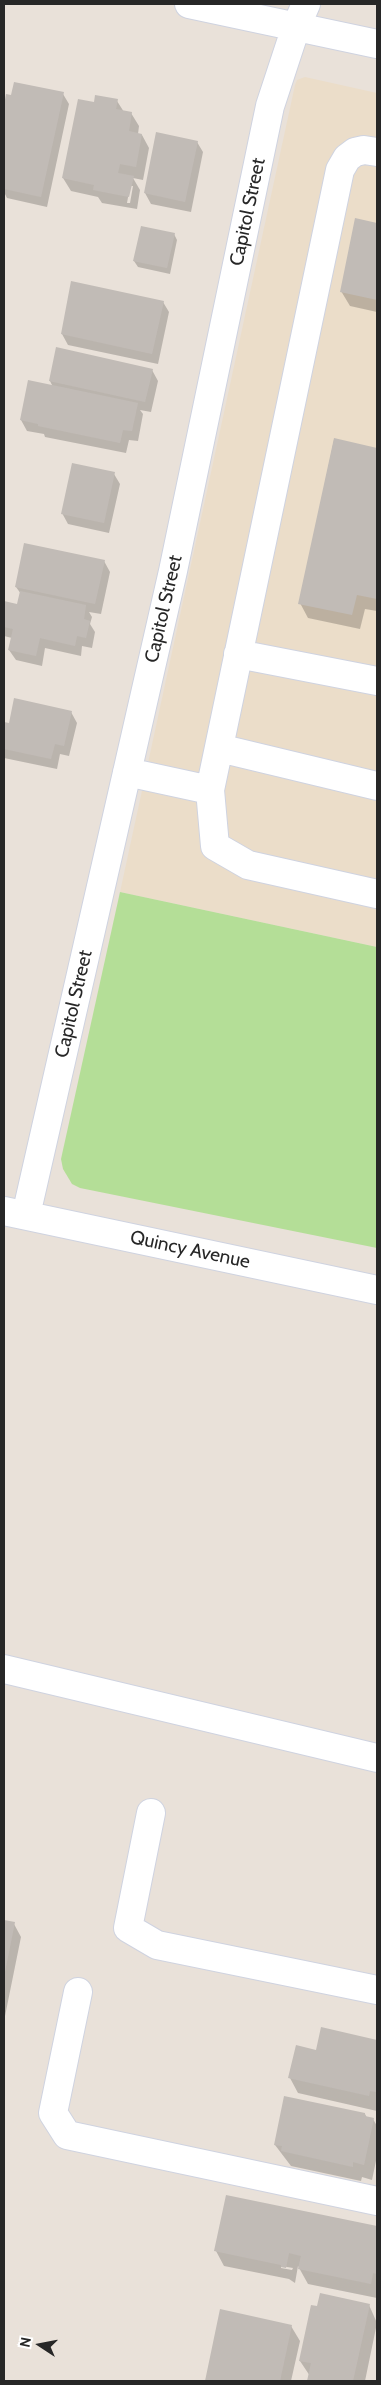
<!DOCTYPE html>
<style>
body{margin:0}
#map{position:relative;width:381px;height:2385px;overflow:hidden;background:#e9e1d9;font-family:Cabin,sans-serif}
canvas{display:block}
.frame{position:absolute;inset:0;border:5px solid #272727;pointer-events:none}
.north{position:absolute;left:15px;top:2320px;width:50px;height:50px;-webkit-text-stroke:4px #fff;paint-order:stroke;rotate:281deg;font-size:14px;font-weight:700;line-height:20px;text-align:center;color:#272727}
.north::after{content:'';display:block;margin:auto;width:18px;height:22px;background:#272727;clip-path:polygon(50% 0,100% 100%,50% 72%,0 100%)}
</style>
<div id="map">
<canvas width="381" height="2385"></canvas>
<div class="frame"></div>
<div class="north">N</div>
</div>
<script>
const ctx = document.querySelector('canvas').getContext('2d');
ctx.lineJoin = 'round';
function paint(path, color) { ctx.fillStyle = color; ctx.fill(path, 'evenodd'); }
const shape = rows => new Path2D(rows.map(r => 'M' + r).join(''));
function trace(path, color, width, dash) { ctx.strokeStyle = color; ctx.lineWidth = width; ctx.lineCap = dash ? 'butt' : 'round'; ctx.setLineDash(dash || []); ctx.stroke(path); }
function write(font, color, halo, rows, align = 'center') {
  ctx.font = font + ' Cabin,sans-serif'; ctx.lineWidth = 4; ctx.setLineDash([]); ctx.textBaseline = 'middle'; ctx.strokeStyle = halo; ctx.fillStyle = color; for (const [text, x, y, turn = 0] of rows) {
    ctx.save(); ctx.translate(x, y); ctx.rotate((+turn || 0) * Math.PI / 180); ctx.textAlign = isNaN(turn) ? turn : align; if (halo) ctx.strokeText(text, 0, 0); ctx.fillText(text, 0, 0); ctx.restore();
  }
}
paint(shape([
 [305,77,377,93,377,947,120,892,295,85,297,80]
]), '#ebddc9');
paint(shape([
 [120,892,377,947,377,1248,80,1188,72,1184,63,1169,61,1159]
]), '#b4de97');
paint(shape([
 [63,94,69,104,47,207,7,198,4,192,4,111,7,96],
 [117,101,124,112,131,113,139,126,138,134,142,135,149,148,143,180,133,178,140,190,137,209,102,203,98,197,71,191,63,178,95,103],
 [130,186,133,186,130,203,127,203],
 [197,142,203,152,191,212,151,204,145,193],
 [356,220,377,224,377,312,350,306,341,291],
 [174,234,177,240,170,274,138,267,134,261],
 [163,302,169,312,158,364,68,345,62,334],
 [152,370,158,381,151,412,140,410,143,414,138,441,129,440,126,453,45,437,44,434,27,431,21,420,53,387,50,381],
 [334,440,377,450,377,611,365,609,360,629,308,618,300,603],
 [114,474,120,484,109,533,68,524,62,513],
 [104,561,110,572,101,614,89,612,92,617,90,624,95,632,92,648,82,646,81,656,45,648,42,666,16,660,9,650,12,638,4,636,4,603,18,606,21,594,16,587],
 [71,712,77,723,69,756,60,754,57,769,4,758,4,723,10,725],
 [4,1921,14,1924,21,1937,4,2021],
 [322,2028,377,2041,377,2111,298,2093,290,2078,317,2051],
 [365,2114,367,2118,373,2119,377,2126,377,2156,372,2180,362,2177,361,2181,291,2166,275,2145],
 [227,2197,377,2227,377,2298,308,2284,298,2266,295,2283,289,2279,224,2266,216,2251],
 [281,2266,293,2268,292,2270,281,2268],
 [369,2305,377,2323,365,2381,309,2381,310,2376,300,2361,318,2307],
 [221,2311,291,2326,300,2341,291,2381,206,2381]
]), '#0003');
paint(shape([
 [14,82,64,92,41,197,4,189,4,105,6,94,11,95],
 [95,95,118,99,116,109,132,112,129,131,142,134,136,167,120,164,118,173,134,176,129,197,93,190,94,185,62,178,78,99,94,102],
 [156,132,198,141,185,202,144,193],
 [355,218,377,223,377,300,340,292],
 [141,226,175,233,167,268,133,261],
 [71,281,164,301,152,354,61,334],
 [56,347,153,369,145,402,49,381],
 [28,380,138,403,132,431,123,430,120,443,38,426,38,424,20,420],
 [334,438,377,448,377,599,357,595,352,615,298,604],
 [72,463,115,472,104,523,61,514],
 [24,543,105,560,95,604,15,587],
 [20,591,86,605,84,619,90,621,86,638,77,636,75,646,40,638,36,656,8,650,13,629,4,627,4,601,17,604],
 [14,698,72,711,64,746,55,744,51,759,4,749,4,722,9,723],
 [4,1920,15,1922,5,1972,4,1972],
 [321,2027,377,2040,377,2092,370,2091,369,2096,288,2078,296,2045,316,2050],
 [284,2096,365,2113,365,2116,374,2118,364,2165,353,2162,353,2167,281,2151,282,2146,274,2145],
 [226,2195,377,2226,377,2274,373,2273,371,2284,298,2269,301,2256,289,2253,286,2268,281,2267,281,2265,214,2251],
 [320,2293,370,2304,353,2381,307,2381,311,2363,299,2361,311,2305,317,2306],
 [220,2309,292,2325,280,2381,205,2381]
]), '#c1bbb6');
const minor = shape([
 [189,4,377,44],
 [238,654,377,681],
 [219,748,377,786],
 [127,772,210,790,215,846,248,865,377,894],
 [210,790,340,170,347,158,355,152,364,150,377,152],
 [4,1211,377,1290],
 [26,1215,173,571,270,106,296,27,306,4],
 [4,1669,377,1758],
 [151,1813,128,1928,157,1945,377,1990],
 [78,1992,53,2113,67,2135,377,2201]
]);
trace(minor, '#cfd3e0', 30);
trace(minor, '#fff', 28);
write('19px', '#272727', '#fff', [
 ["Capitol Street",248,212,-78],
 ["Capitol Street",164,609,-77],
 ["Capitol Street",74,1004,-77],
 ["Quincy Avenue",190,1250,12]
]);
</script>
